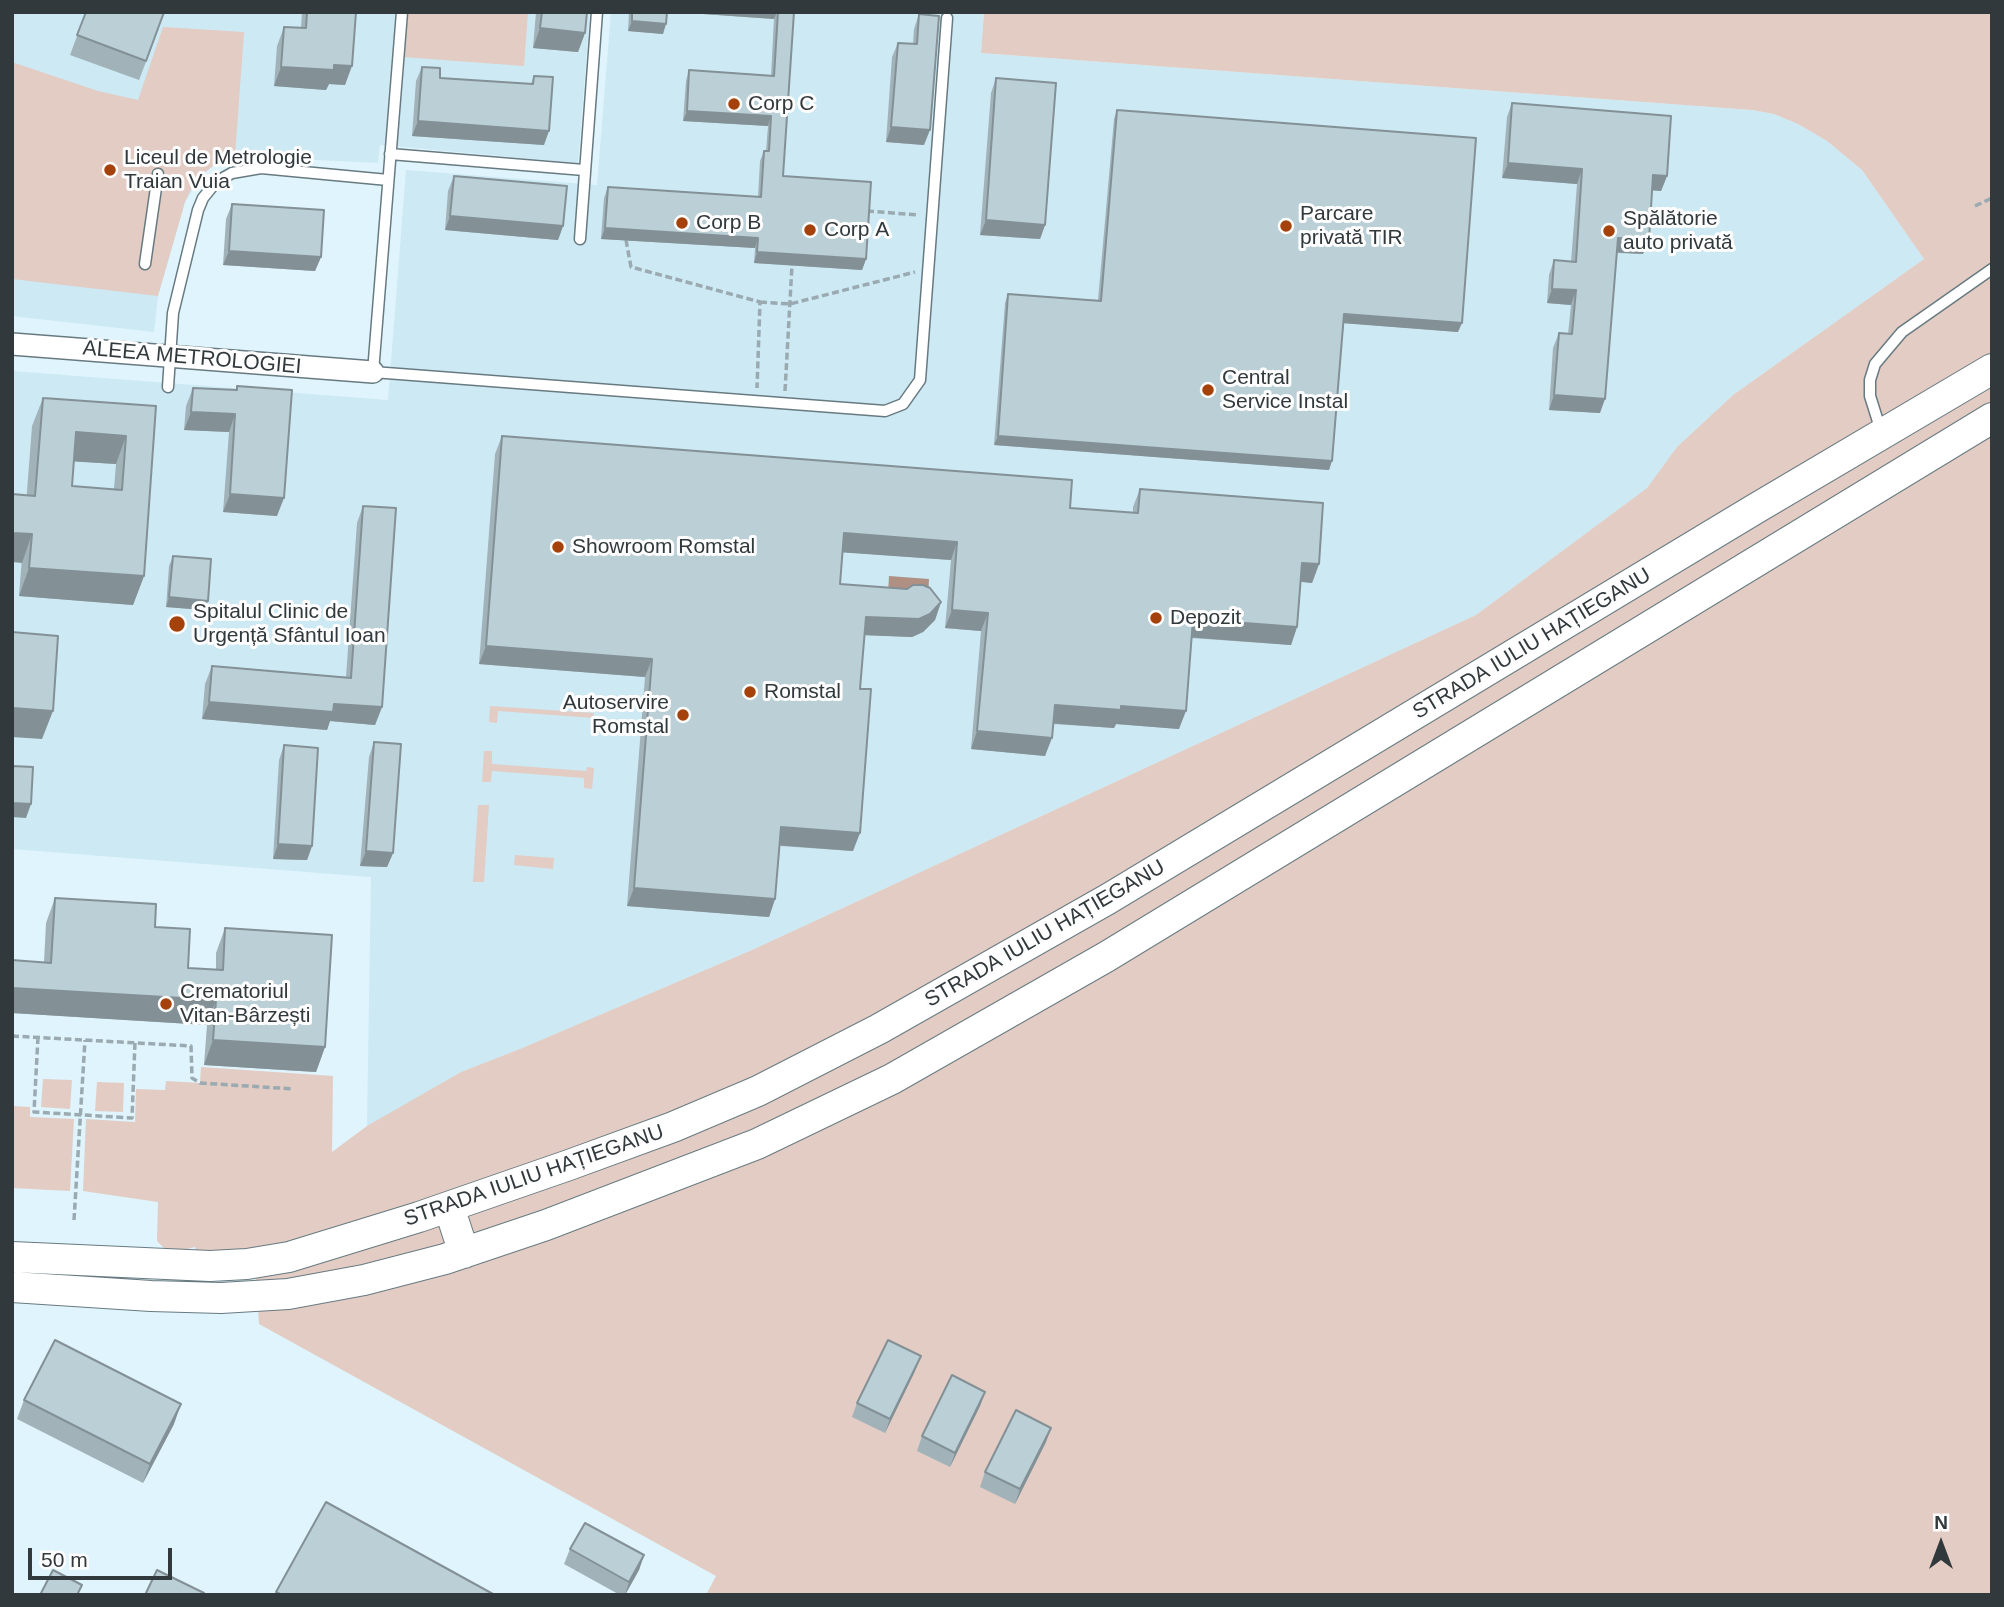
<!DOCTYPE html>
<meta charset="utf-8">
<style>
body{margin:0}
#map{position:relative;width:2004px;height:1607px;overflow:hidden;background:#dff4fc;font-family:Arial,sans-serif}
canvas{display:block}
.frame{position:absolute;inset:0;border:14px solid #31393c;pointer-events:none}
.north{position:absolute;left:1906px;top:1509px;width:70px;height:70px;-webkit-text-stroke:5px #fdfdfd;paint-order:stroke;rotate:0deg;font-size:19px;font-weight:700;line-height:28px;text-align:center;color:#31393c}
.north::after{content:'';display:block;margin:auto;width:24px;height:32px;background:#31393c;clip-path:polygon(50% 0,100% 100%,50% 72%,0 100%)}
.scale{position:absolute;left:28px;top:1548px;width:144px;height:32px;box-sizing:border-box;border:4px solid #31393c;border-top:0;padding-left:9px;font-size:21px;line-height:24px;white-space:nowrap;color:#31393c;-webkit-text-stroke:5px #fdfdfd;paint-order:stroke}
</style>
<div id="map">
<canvas width="2004" height="1607"></canvas>
<div class="frame"></div>
<div class="north">N</div>
<div class="scale">50 m</div>
</div>
<script>
const ctx = document.querySelector('canvas').getContext('2d');
ctx.lineJoin = 'round';
function paint(path, color) { ctx.fillStyle = color; ctx.fill(path, 'evenodd'); }
const shape = rows => new Path2D(rows.map(r => 'M' + r).join(''));
function trace(path, color, width, dash) { ctx.strokeStyle = color; ctx.lineWidth = width; ctx.lineCap = dash ? 'butt' : 'round'; ctx.setLineDash(dash || []); ctx.stroke(path); }
function write(font, color, halo, rows, align = 'center') {
  ctx.font = font + ' Arial,sans-serif'; ctx.lineWidth = 6; ctx.setLineDash([]); ctx.textBaseline = 'middle'; ctx.strokeStyle = halo; ctx.fillStyle = color; for (const [text, x, y, turn = 0] of rows) {
    ctx.save(); ctx.translate(x, y); ctx.rotate((+turn || 0) * Math.PI / 180); ctx.textAlign = isNaN(turn) ? turn : align; if (halo) ctx.strokeText(text, 0, 0); ctx.fillText(text, 0, 0); ctx.restore();
  }
}
paint(shape([
 [12,12,590,12,578,163,380,145,378,163,235,156,213,166,203,174,185,202,158,296,154,332,12,316],
 [611,12,984,12,981,53,1752,110,1774,114,1798,124,1827,141,1862,170,1924,259,1733,395,1677,447,1647,488,1476,615,752,950,520,1049,461,1072,367,1127,371,877,12,849,12,371,388,400,406,170,597,185]
]), '#cde9f4');
paint(shape([
 [407,12,528,12,524,66,403,57],
 [984,12,1992,12,1992,1595,706,1595,716,1576,259,1324,254,1248,196,1252,195,1247,184,1250,165,1249,157,1241,158,1202,83,1191,86,1119,135,1122,136,1089,165,1090,166,1081,200,1083,201,1067,333,1076,332,1152,367,1126,461,1072,520,1049,752,950,1476,615,1647,488,1677,447,1733,395,1924,259,1862,170,1827,141,1798,124,1774,114,1752,110,981,53],
 [163,27,244,32,235,156,213,166,203,174,191,189,185,202,158,296,12,279,12,62,98,91,138,100],
 [490,706,594,713,593,718,498,711,497,723,489,722],
 [484,751,492,751,492,764,586,771,587,767,594,768,592,789,584,788,584,778,492,771,491,782,482,782],
 [478,805,489,805,484,882,473,882],
 [515,855,554,858,553,869,514,865],
 [43,1079,72,1080,70,1109,41,1107],
 [97,1082,124,1083,123,1112,95,1111],
 [12,1106,30,1107,30,1117,74,1119,70,1191,12,1188]
]), '#e2ccc3');
paint(shape([
 [889,576,929,579,928,600,888,594]
]), '#af9083');
const lane = shape([
 [402,12,373,372,885,411,903,404,920,380,947,18],
 [390,154,584,170],
 [580,239,597,12],
 [145,264,158,174],
 [168,387,173,313,198,210,203,198,216,182,232,173,261,168,388,180],
 [1881,431,1870,396,1870,380,1875,364,1902,332,1992,269]
]);
const street = shape([
 [12,344,373,372]
]);
const secondary = shape([
 [449,1207,464,1253],
 [12,1257,210,1266,247,1264,289,1257,419,1217,569,1165,673,1127,758,1091,879,1029,1108,899,1755,509,1992,369],
 [12,1287,151,1296,221,1298,288,1294,364,1280,445,1259,546,1225,757,1144,892,1079,1106,957,1992,418]
]);
trace(lane, '#687a81', 13);
trace(street, '#687a81', 24);
trace(secondary, '#687a81', 32);
trace(shape([
 [1975,206,1992,198],
 [867,211,919,215],
 [626,240,631,267,760,302,757,388],
 [760,302,790,304,915,272],
 [785,391,792,265],
 [12,1036,191,1046,192,1078,200,1083,294,1089],
 [38,1037,34,1112,132,1118,135,1042],
 [74,1220,85,1040]
]), '#9aaab0', 3.5, [7, 3.5]);
trace(lane, '#fff', 10);
trace(street, '#fff', 21);
trace(secondary, '#fff', 30);
paint(shape([
 [86,12,165,12,139,80,70,55],
 [302,12,356,12,345,85,329,84,326,90,274,86,277,46,284,27,301,28],
 [536,12,587,12,585,33,578,52,533,48],
 [629,12,667,12,663,34,628,31],
 [689,12,794,12,783,176,866,259,862,270,754,263,755,248,601,239,604,198,608,187,758,197,760,161,764,151,766,151,768,126,683,121,686,81,689,70,771,76,774,19,689,13],
 [919,14,924,145,886,142,892,57,898,43,913,44,914,29],
 [422,67,440,78,531,84,534,76,544,145,412,136,416,81],
 [996,78,1045,225,1040,239,980,235,991,93],
 [1512,103,1667,176,1661,191,1652,190,1643,254,1616,253,1600,413,1549,410,1553,348,1559,333,1568,334,1571,305,1547,303,1549,275,1554,260,1571,262,1577,184,1502,178,1507,117],
 [1117,110,1458,332,1344,323,1329,470,994,445,1005,303,1008,294,1098,300,1114,119],
 [454,176,563,226,558,240,445,230,448,191],
 [232,204,321,257,315,271,223,265,226,219],
 [237,386,277,516,223,512,229,432,184,430,186,406,193,388,236,390],
 [43,398,156,406,144,576,133,605,19,596,32,426],
 [74,461,116,464,114,489,72,486],
 [502,436,1070,508,1133,513,1133,507,1140,489,1319,564,1312,583,1301,582,1297,627,1291,645,1191,638,1179,729,1116,724,1114,728,1053,724,1045,756,971,749,981,631,945,628,951,560,842,552,840,584,941,602,935,620,923,632,912,637,865,635,860,689,853,851,780,846,775,899,769,917,627,906,645,677,479,664,495,454],
 [363,506,382,707,375,725,330,721,327,730,202,719,205,684,212,666,346,677,357,523],
 [173,556,204,610,166,607,169,566],
 [374,742,393,853,387,867,360,866,369,757],
 [284,745,312,846,307,860,273,859,279,760],
 [55,898,155,927,188,968,216,970,216,953,225,928,325,1047,316,1072,204,1065,207,1025,12,1013,12,960,44,962,46,923],
 [915,1371,885,1433,852,1417,857,1403],
 [985,1392,980,1406,950,1467,917,1451,922,1436],
 [24,1400,174,1424,143,1483,17,1419],
 [1046,1442,1015,1504,980,1487,985,1472],
 [570,1549,644,1555,639,1570,625,1595,620,1595,564,1564]
]), '#a1b2b9');
paint(shape([
 [689,12,777,12,774,19,689,13],
 [632,21,666,24,663,34,628,31],
 [540,28,585,33,578,52,533,48],
 [334,65,352,66,345,85,329,84,326,90,274,86,281,67],
 [687,111,771,116,768,126,683,121],
 [418,121,549,131,544,145,412,136],
 [891,127,930,130,924,145,886,142],
 [1508,163,1582,169,1577,184,1502,178],
 [1653,175,1667,176,1661,191,1648,190],
 [450,216,563,226,558,240,445,230],
 [986,220,1045,225,1040,239,980,235],
 [605,228,758,238,755,248,601,239],
 [1618,238,1649,240,1643,254,1612,252],
 [229,251,321,257,315,271,223,265],
 [757,252,866,259,862,270,754,263],
 [1552,289,1576,290,1571,305,1547,303],
 [1344,314,1462,323,1458,332,1341,323],
 [1554,395,1605,399,1600,413,1549,410],
 [191,412,235,414,229,432,184,430],
 [76,432,126,436,116,464,66,461],
 [998,436,1332,461,1329,470,994,445],
 [230,494,284,498,277,516,223,512],
 [12,533,32,534,22,563,12,562],
 [844,533,957,542,951,560,837,552],
 [1302,563,1319,564,1312,583,1296,581],
 [29,568,144,576,133,605,19,596],
 [169,597,208,601,204,610,166,607],
 [941,602,935,620,923,632,912,637,859,635,866,617],
 [952,610,988,613,981,631,945,628],
 [1193,619,1297,627,1291,645,1186,637],
 [486,646,652,659,645,677,479,664],
 [209,702,334,704,382,707,375,725,330,721,327,730,202,719],
 [1055,705,1121,706,1186,711,1179,729,1116,724,1114,728,1048,723],
 [12,708,53,711,42,739,12,737],
 [977,731,1052,738,1045,756,971,749],
 [12,803,31,804,26,818,12,817],
 [781,827,860,833,853,851,775,845],
 [278,844,312,846,307,860,273,859],
 [366,851,393,853,387,867,360,866],
 [634,888,775,899,769,917,627,906],
 [12,988,216,1000,207,1025,12,1013],
 [213,1040,325,1047,316,1072,204,1065],
 [921,1356,915,1371,885,1433,890,1419],
 [985,1392,980,1406,950,1467,955,1453],
 [181,1404,174,1424,143,1483,150,1464],
 [1051,1428,1046,1442,1015,1504,1020,1489],
 [644,1555,639,1570,625,1595,629,1582]
]), '#839196');
const building = shape([
 [86,12,164,12,146,61,77,35,86,12],
 [307,12,356,12,352,66,334,65,334,70,281,67,284,27,306,28,307,12],
 [542,12,587,12,585,33,540,28,542,12],
 [632,12,667,12,666,24,632,21,632,12],
 [778,12,794,12,783,176,871,182,866,259,757,252,758,238,605,228,608,187,761,197,764,151,769,151,771,116,687,111,689,70,774,76,778,12],
 [919,14,939,16,930,130,891,127,898,43,917,44,919,14],
 [422,67,440,68,440,78,533,84,534,76,553,77,549,131,418,121,422,67],
 [996,78,1056,83,1045,225,986,220,996,78],
 [1512,103,1671,116,1667,176,1653,175,1649,240,1618,238,1605,399,1554,395,1559,333,1572,334,1576,290,1552,289,1554,260,1576,262,1582,169,1508,163,1512,103],
 [1117,110,1476,138,1462,323,1344,314,1332,461,998,436,1008,294,1101,301,1117,110],
 [454,176,567,186,563,226,450,216,454,176],
 [232,204,324,210,321,257,229,251,232,204],
 [237,386,292,390,284,498,230,494,235,414,191,412,193,388,237,390,237,386],
 [43,398,156,406,144,576,29,568,32,534,12,533,12,494,35,496,43,398],
 [76,432,126,436,122,490,72,486,76,432],
 [502,436,1072,480,1070,508,1138,513,1140,489,1323,503,1319,564,1302,563,1297,627,1193,619,1186,711,1121,706,1121,710,1055,705,1052,738,977,731,988,613,952,610,957,542,844,533,840,584,907,589,913,585,923,585,930,588,941,602,930,614,919,619,866,617,860,689,871,689,860,833,781,827,775,899,634,888,652,659,486,646,502,436],
 [363,506,396,508,382,707,334,704,333,712,209,702,212,666,351,678,363,506],
 [173,556,211,559,208,601,169,597,173,556],
 [12,632,58,636,53,711,12,708,12,632],
 [374,742,401,744,393,853,366,851,374,742],
 [284,745,318,748,312,846,278,844,284,745],
 [12,766,33,767,31,804,12,803,12,766],
 [55,898,156,904,155,927,190,929,188,968,223,970,225,928,332,935,325,1047,213,1040,216,1000,12,988,12,960,51,963,55,898],
 [55,1340,181,1404,150,1464,24,1400,55,1340],
 [888,1340,921,1356,890,1419,857,1403,888,1340],
 [952,1375,985,1392,955,1453,922,1436,952,1375],
 [1016,1410,1051,1428,1020,1489,985,1472,1016,1410],
 [326,1502,493,1594,492,1595,282,1595,276,1592,326,1502],
 [585,1523,644,1555,629,1582,570,1549,585,1523],
 [53,1570,82,1585,77,1595,40,1595,53,1570],
 [157,1570,204,1593,204,1595,145,1595,157,1570]
]);
paint(building, '#bbcfd7');
trace(building, '#839196', 2);
for (const [x, y, r, color] of [
 [734,104,7,"#a5420b"],
 [110,170,7,"#a5420b"],
 [682,223,7,"#a5420b"],
 [1286,226,7,"#a5420b"],
 [810,230,7,"#a5420b"],
 [1609,231,7,"#a5420b"],
 [1208,390,7,"#a5420b"],
 [558,547,7,"#a5420b"],
 [1156,618,7,"#a5420b"],
 [177,624,9,"#a5420b"],
 [750,692,7,"#a5420b"],
 [683,715,7,"#a5420b"],
 [166,1004,7,"#a5420b"]
]) { const dot = new Path2D(); dot.arc(x, y, r, 0, 2 * Math.PI); ctx.fillStyle = color; ctx.fill(dot); trace(dot, '#fdfdfd', 2.5); }
write('21px', '#31393c', '#fdfdfd', [
 ["Corp C",748,104],
 ["Liceul de Metrologie",124,158],
 ["Traian Vuia",124,182],
 ["Parcare",1300,214],
 ["privată TIR",1300,238],
 ["Spălătorie",1623,219],
 ["auto privată",1623,243],
 ["Corp B",696,223],
 ["Corp A",824,230],
 ["Central",1222,378],
 ["Service Instal",1222,402],
 ["Showroom Romstal",572,547],
 ["Spitalul Clinic de",193,612],
 ["Urgență Sfântul Ioan",193,636],
 ["Depozit",1170,618],
 ["Romstal",764,692],
 ["Autoservire",669,703,"right"],
 ["Romstal",669,727,"right"],
 ["Crematoriul",180,992],
 ["Vitan-Bârzești",180,1016]
], 'left');
write('21px', '#31393c', '#fdfdfd', [
 ["ALEEA METROLOGIEI",192,358,5],
 ["STRADA IULIU HAȚIEGANU",1532,644,-31],
 ["STRADA IULIU HAȚIEGANU",1045,934,-30],
 ["STRADA IULIU HAȚIEGANU",534,1176,-19]
]);
</script>
